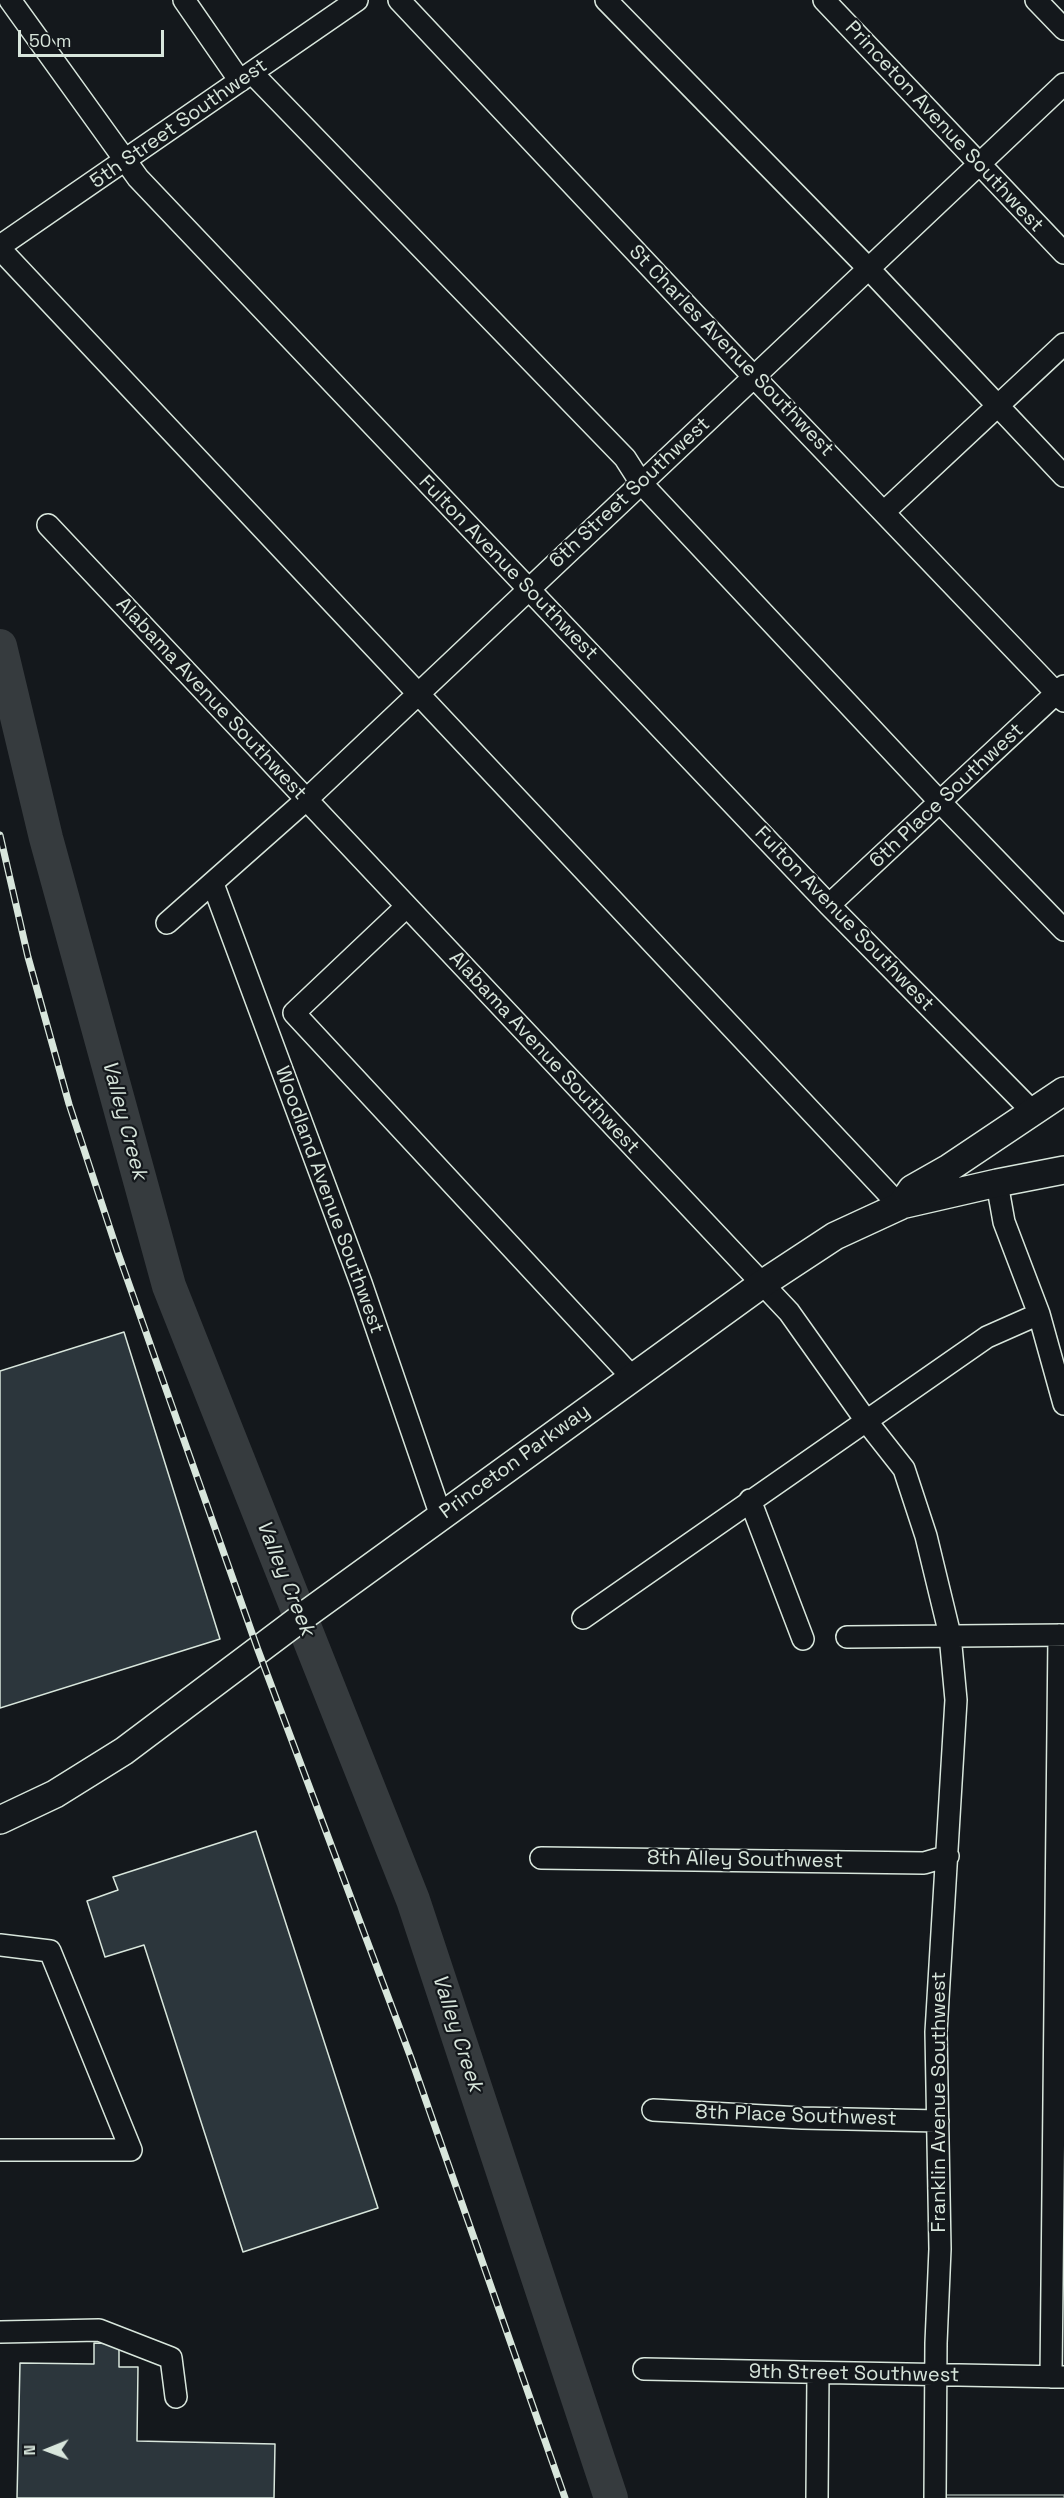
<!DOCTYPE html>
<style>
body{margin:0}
#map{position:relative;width:1064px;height:2498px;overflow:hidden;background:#14181c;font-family:"Space Grotesk",sans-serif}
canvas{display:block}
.north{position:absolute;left:18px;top:2420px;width:60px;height:60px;-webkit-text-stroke:4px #14181c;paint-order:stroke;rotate:269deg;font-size:16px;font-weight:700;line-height:24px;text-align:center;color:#d8e6dc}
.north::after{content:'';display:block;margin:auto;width:21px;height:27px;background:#d8e6dc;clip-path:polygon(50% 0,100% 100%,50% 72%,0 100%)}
.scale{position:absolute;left:18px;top:30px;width:146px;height:27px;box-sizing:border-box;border:3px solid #d8e6dc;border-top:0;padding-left:8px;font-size:18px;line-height:21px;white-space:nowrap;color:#d8e6dc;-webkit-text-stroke:4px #14181c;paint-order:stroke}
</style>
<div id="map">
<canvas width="1064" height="2498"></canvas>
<div class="north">N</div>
<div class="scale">50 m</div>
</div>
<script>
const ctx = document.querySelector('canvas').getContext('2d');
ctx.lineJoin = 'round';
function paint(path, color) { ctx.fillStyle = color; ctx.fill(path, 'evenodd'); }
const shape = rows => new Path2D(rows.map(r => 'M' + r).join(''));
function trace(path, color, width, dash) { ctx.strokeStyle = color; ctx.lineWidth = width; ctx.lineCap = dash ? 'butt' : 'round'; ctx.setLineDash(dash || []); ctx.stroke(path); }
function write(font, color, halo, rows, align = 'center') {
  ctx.font = font + ' "Space Grotesk",sans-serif'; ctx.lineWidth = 4.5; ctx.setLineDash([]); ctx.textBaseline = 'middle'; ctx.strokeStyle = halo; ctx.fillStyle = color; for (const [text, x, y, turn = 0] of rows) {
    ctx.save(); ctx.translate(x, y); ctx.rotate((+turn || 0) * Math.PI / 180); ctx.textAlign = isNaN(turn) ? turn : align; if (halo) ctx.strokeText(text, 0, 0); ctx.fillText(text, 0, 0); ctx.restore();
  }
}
const green = shape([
 [946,2495,1064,2495,1064,2498,946,2498,946,2495]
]);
paint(green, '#202428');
trace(green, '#939e99', 1.5);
trace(shape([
 [0,646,46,838,169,1286,413,1900,611,2498]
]), '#363b3e', 34);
const building = shape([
 [124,1332,220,1639,0,1708,0,1371,124,1332],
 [256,1831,378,2208,243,2252,144,1945,105,1957,87,1901,118,1890,113,1877,256,1831],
 [94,2343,119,2344,119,2367,138,2367,137,2441,275,2444,274,2498,17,2498,20,2363,94,2364,94,2343]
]);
paint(building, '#2c363c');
trace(building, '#d8e6dc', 1.5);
const minor = shape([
 [10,0,138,178,829,905,1034,1113],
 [184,0,240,81],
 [399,0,732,354,1064,701],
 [606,0,868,268,1064,476],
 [824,0,1064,253],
 [1036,0,1064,29],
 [252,73,625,458,641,483,940,802,1064,930],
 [0,246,357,0],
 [0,249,900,1206],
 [884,512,1064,344],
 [48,525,789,1312,867,1422,904,1469,926,1536,950,1635,956,1700,936,2032,940,2249,936,2343,935,2498],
 [213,884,361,1283,441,1516],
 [829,905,1064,686],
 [406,907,294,1013,632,1377],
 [167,923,306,800,1064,84],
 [997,1183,1004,1222,1039,1314,1064,1404],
 [750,1500,803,1639],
 [583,1618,987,1337,1039,1314],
 [847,1637,1064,1635],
 [541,1858,924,1863,948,1856],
 [0,1945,50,1951,131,2150,0,2150],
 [653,2110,802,2118,938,2121],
 [0,2332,99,2330,171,2358,176,2397],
 [644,2369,1064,2377],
 [1051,2377,1059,1635],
 [817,2498,818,2373]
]);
const major = shape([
 [901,1205,997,1183,1064,1170],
 [0,1820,55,1794,124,1751,305,1615,762,1284,835,1236,900,1206,912,1189,949,1168,1064,1091]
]);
trace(minor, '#d8e6dc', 24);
trace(major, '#d8e6dc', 30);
trace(minor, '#14181c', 21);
trace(major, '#14181c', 27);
const rail = shape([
 [0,835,28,957,69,1104,118,1253,258,1650,411,2058,565,2498]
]);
trace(rail, '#d8e6dc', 7);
trace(rail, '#14181c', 4.5, [14]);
write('20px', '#d8e6dc', '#14181c', [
 ["5th Street Southwest",179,124,-35],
 ["Princeton Avenue Southwest",944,127,47],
 ["St Charles Avenue Southwest",731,351,46],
 ["6th Street Southwest",630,493,-43],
 ["Fulton Avenue Southwest",508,568,46],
 ["Alabama Avenue Southwest",211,699,47],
 ["6th Place Southwest",947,796,-43],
 ["Fulton Avenue Southwest",844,919,46],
 ["Alabama Avenue Southwest",544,1053,47],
 ["Woodland Avenue Southwest",329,1200,70],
 ["Princeton Parkway",515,1462,-36],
 ["8th Alley Southwest",745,1860,1],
 ["Franklin Avenue Southwest",940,2102,-90],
 ["8th Place Southwest",796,2116,2],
 ["9th Street Southwest",854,2374,1]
]);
write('italic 21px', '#d8e6dc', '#14181c', [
 ["Valley Creek",124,1120,75],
 ["Valley Creek",285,1578,68],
 ["Valley Creek",457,2033,72]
]);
</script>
